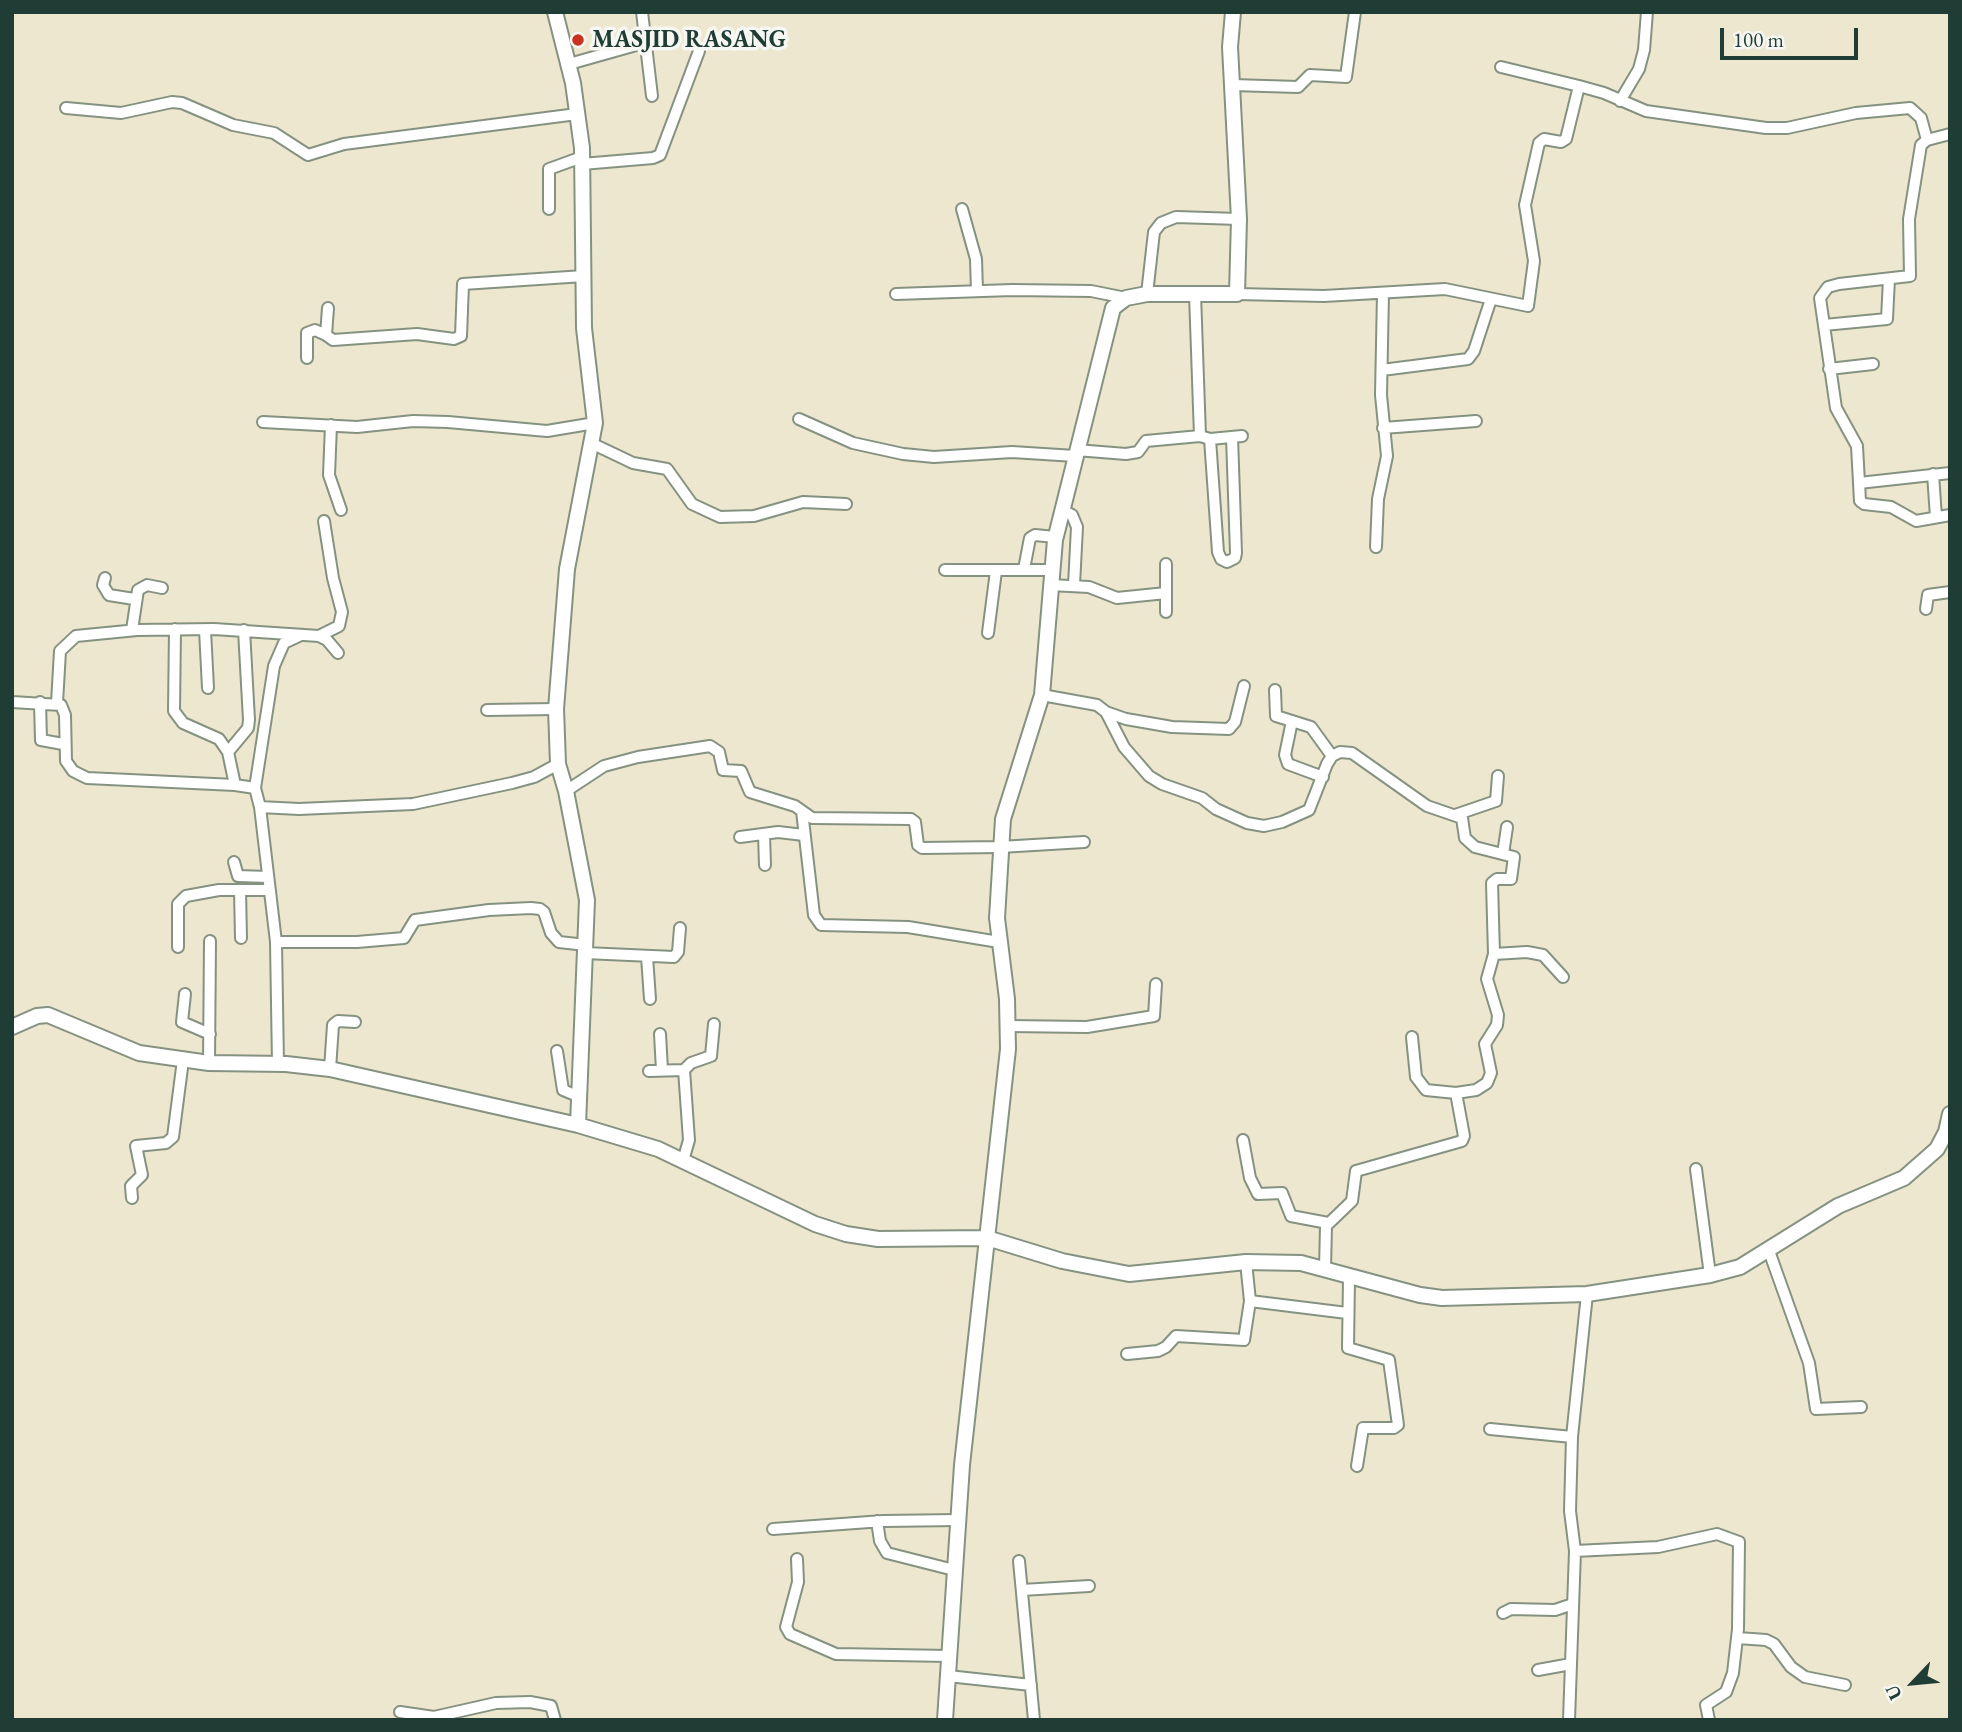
<!DOCTYPE html>
<style>
body{margin:0}
#map{position:relative;width:1962px;height:1732px;overflow:hidden;background:#ece7ce;font-family:"EB Garamond",serif}
canvas{display:block}
.frame{position:absolute;inset:0;border:14px solid #1f3d34;pointer-events:none}
.north{position:absolute;left:1878px;top:1648px;width:70px;height:70px;-webkit-text-stroke:5px #f6f6f2;paint-order:stroke;rotate:244deg;font-size:19px;font-weight:700;line-height:28px;text-align:center;color:#1f3d34}
.north::after{content:'';display:block;margin:auto;width:24px;height:32px;background:#1f3d34;clip-path:polygon(50% 0,100% 100%,50% 72%,0 100%)}
.scale{position:absolute;left:1720px;top:28px;width:138px;height:32px;box-sizing:border-box;border:4px solid #1f3d34;border-top:0;padding-left:9px;font-size:21px;line-height:24px;white-space:nowrap;color:#1f3d34;-webkit-text-stroke:5px #f6f6f2;paint-order:stroke}
</style>
<div id="map">
<canvas width="1962" height="1732"></canvas>
<div class="frame"></div>
<div class="north">U</div>
<div class="scale">100 m</div>
</div>
<script>
const ctx = document.querySelector('canvas').getContext('2d');
ctx.lineJoin = 'round';
const shape = rows => new Path2D(rows.map(r => 'M' + r).join(''));
function trace(path, color, width, dash) { ctx.strokeStyle = color; ctx.lineWidth = width; ctx.lineCap = dash ? 'butt' : 'round'; ctx.setLineDash(dash || []); ctx.stroke(path); }
function write(font, color, halo, rows, align = 'center') {
  ctx.font = font + ' "EB Garamond",serif'; ctx.lineWidth = 7; ctx.setLineDash([]); ctx.textBaseline = 'middle'; ctx.strokeStyle = halo; ctx.fillStyle = color; for (const [text, x, y, turn = 0] of rows) {
    ctx.save(); ctx.translate(x, y); ctx.rotate((+turn || 0) * Math.PI / 180); ctx.textAlign = isNaN(turn) ? turn : align; if (halo) ctx.strokeText(text, 0, 0); ctx.fillText(text, 0, 0); ctx.restore();
  }
}
const minor = shape([
 [642,12,652,96],
 [569,64,647,42],
 [1501,67,1579,86],
 [1232,85,1298,87,1310,75,1346,77,1355,12],
 [1620,101,1639,69,1644,50,1647,12],
 [66,108,121,113,172,102,182,103,233,125,274,133,308,155,344,144,577,114],
 [1950,134,1927,140,1921,145,1909,219,1910,276,1839,284,1828,287,1820,298,1836,408,1857,446,1860,501,1864,504,1891,507,1916,521,1950,515],
 [582,164,653,158,660,155,699,51],
 [549,209,549,169,582,157],
 [962,209,976,259,977,291],
 [896,294,1012,290,1091,291,1126,298],
 [1147,294,1154,232,1161,223,1176,217,1239,219],
 [1195,294,1200,436],
 [1237,294,1324,296,1445,289,1528,306,1534,261,1525,205,1539,143,1544,139,1561,142,1566,139,1579,86,1604,93,1646,111,1766,128,1787,128,1856,113,1910,108,1921,118,1927,140],
 [328,308,326,335,333,340,417,334,454,339,461,336,463,284,584,276],
 [1824,325,1887,319,1889,279],
 [307,358,307,333,315,330,326,335],
 [1829,369,1873,364],
 [1382,370,1468,359,1474,351,1491,299],
 [799,419,853,443,903,454,934,457,1012,452,1075,456],
 [263,422,357,427,413,421,448,422,547,431,595,423],
 [331,425,329,475,341,510],
 [1383,428,1476,421],
 [1210,439,1218,552,1221,559,1227,562,1235,558,1236,553,1232,437],
 [591,443,633,463,667,469,692,504,720,517,754,516,803,502,846,504],
 [1076,450,1126,454,1138,452,1146,441,1200,436,1210,439,1242,436],
 [1933,474,1936,517],
 [1859,483,1950,473],
 [1062,510,1072,515,1077,527,1074,585],
 [1376,547,1378,499,1387,456,1381,395,1383,293],
 [1024,569,1030,538,1035,535,1055,537],
 [945,570,1051,570],
 [105,578,103,585,109,595,134,599],
 [1050,585,1089,587,1117,598,1166,593],
 [1926,609,1928,595,1950,592],
 [1166,612,1166,564],
 [175,629,174,711,183,723,219,739,228,752],
 [132,630,138,590,147,585,162,588],
 [205,630,208,688],
 [244,630,249,720,248,728,228,752,235,785,255,788,260,807,276,942,278,1064],
 [988,633,996,571],
 [319,636,327,640,338,653],
 [1275,690,1276,716,1311,727,1332,756],
 [1042,695,1097,705,1106,712,1124,747,1149,776,1162,784,1202,798,1216,809,1247,823,1264,826,1282,822,1309,810,1327,764,1332,756,1340,752,1352,753,1427,806,1462,818,1465,838,1475,847,1514,857,1511,879,1497,879,1492,883,1494,954,1487,979,1498,1015,1497,1025,1485,1044,1491,1073,1487,1083,1476,1090,1456,1093,1426,1090,1416,1077,1412,1037],
 [12,702,61,705,65,715,66,761,73,771,87,778,235,785],
 [40,702,41,740,63,744],
 [57,703,60,651,76,636,137,630,214,629,319,636,339,626,342,612,333,578,324,521],
 [487,710,556,709],
 [1106,712,1126,719,1172,727,1229,729,1235,722,1244,686],
 [1292,721,1285,755,1288,764,1323,777],
 [255,788,274,666,284,643,299,636],
 [566,791,604,766,638,757,710,746,719,752,723,770,741,771,750,792,795,806,812,818,911,819,915,822,918,845,922,848,1000,847,1084,842],
 [260,807,299,809,413,804,512,783,534,777,558,764],
 [802,811,814,915,821,925,908,927,999,942],
 [1455,815,1496,801,1498,776],
 [764,834,765,865],
 [740,837,778,832,804,835],
 [1503,854,1507,827],
 [234,862,238,876,268,877],
 [240,890,241,938],
 [276,942,357,942,404,938,415,920,489,910,531,908,540,909,544,912,551,933,559,942,586,945],
 [178,947,178,904,186,896,219,890,270,890],
 [585,953,674,957,678,952,680,928],
 [1494,954,1527,952,1543,955,1563,977],
 [647,957,650,999],
 [185,994,182,1022,210,1034],
 [1009,1026,1087,1027,1154,1016,1156,984],
 [660,1034,662,1070],
 [557,1051,563,1090,580,1097],
 [209,1063,210,941],
 [330,1069,333,1025,338,1021,355,1022],
 [649,1071,684,1070],
 [1243,1140,1250,1178,1258,1194,1282,1193,1291,1216,1328,1223],
 [683,1161,689,1140,684,1070,691,1063,711,1056,714,1024],
 [1696,1169,1710,1275],
 [132,1198,131,1186,142,1175,136,1146,166,1143,173,1137,183,1060],
 [1769,1251,1809,1363,1816,1409,1861,1407],
 [1325,1269,1326,1226,1352,1201,1356,1171,1462,1141,1464,1136,1456,1093],
 [1349,1278,1348,1348,1389,1360,1398,1425,1394,1428,1363,1428,1357,1466],
 [1250,1301,1347,1313],
 [1127,1354,1158,1351,1166,1347,1176,1336,1244,1340,1250,1301,1246,1262],
 [1490,1429,1572,1437],
 [877,1521,880,1541,887,1553,954,1570],
 [773,1529,883,1521,958,1520],
 [1575,1551,1658,1547,1717,1534,1739,1542,1738,1629,1733,1673,1726,1692,1706,1705,1709,1720],
 [797,1559,798,1582,786,1627,790,1634,836,1654,949,1656],
 [1019,1561,1034,1720],
 [1022,1590,1089,1586],
 [1503,1613,1511,1609,1555,1610,1573,1604],
 [1738,1638,1766,1640,1774,1644,1791,1667,1805,1677,1845,1685],
 [1538,1670,1571,1664],
 [948,1676,1031,1685],
 [400,1712,434,1717,496,1703,530,1702,551,1706,555,1720],
 [1569,1720,1575,1551,1570,1511,1572,1437,1587,1294]
]);
const tertiary = shape([
 [555,12,573,83,582,148,584,328,595,423,567,569,556,709,558,764,566,791,587,900,578,1125],
 [12,1027,37,1016,48,1015,139,1053,209,1063,286,1064,330,1069,578,1125,658,1149,815,1224,846,1234,878,1239,987,1238,1062,1261,1129,1274,1246,1262,1301,1263,1420,1295,1442,1298,1587,1294,1710,1275,1740,1267,1838,1206,1904,1178,1937,1149,1946,1132,1950,1114],
 [945,1720,962,1465,1008,1049,1007,999,997,918,1003,819,1042,695,1055,540,1113,308,1126,298,1147,294,1237,294,1239,219,1230,47,1233,12]
]);
trace(minor, '#869281', 14);
trace(tertiary, '#869281', 18);
trace(minor, '#fff', 10);
trace(tertiary, '#fff', 14);
for (const [x, y, r, color] of [
 [578,40,7,"#c8321e"]
]) { const dot = new Path2D(); dot.arc(x, y, r, 0, 2 * Math.PI); ctx.fillStyle = color; ctx.fill(dot); trace(dot, '#f6f6f2', 2.5); }
write('bold 24px', '#1f3d34', '#f6f6f2', [
 ["MASJID RASANG",592,40]
], 'left');
</script>
